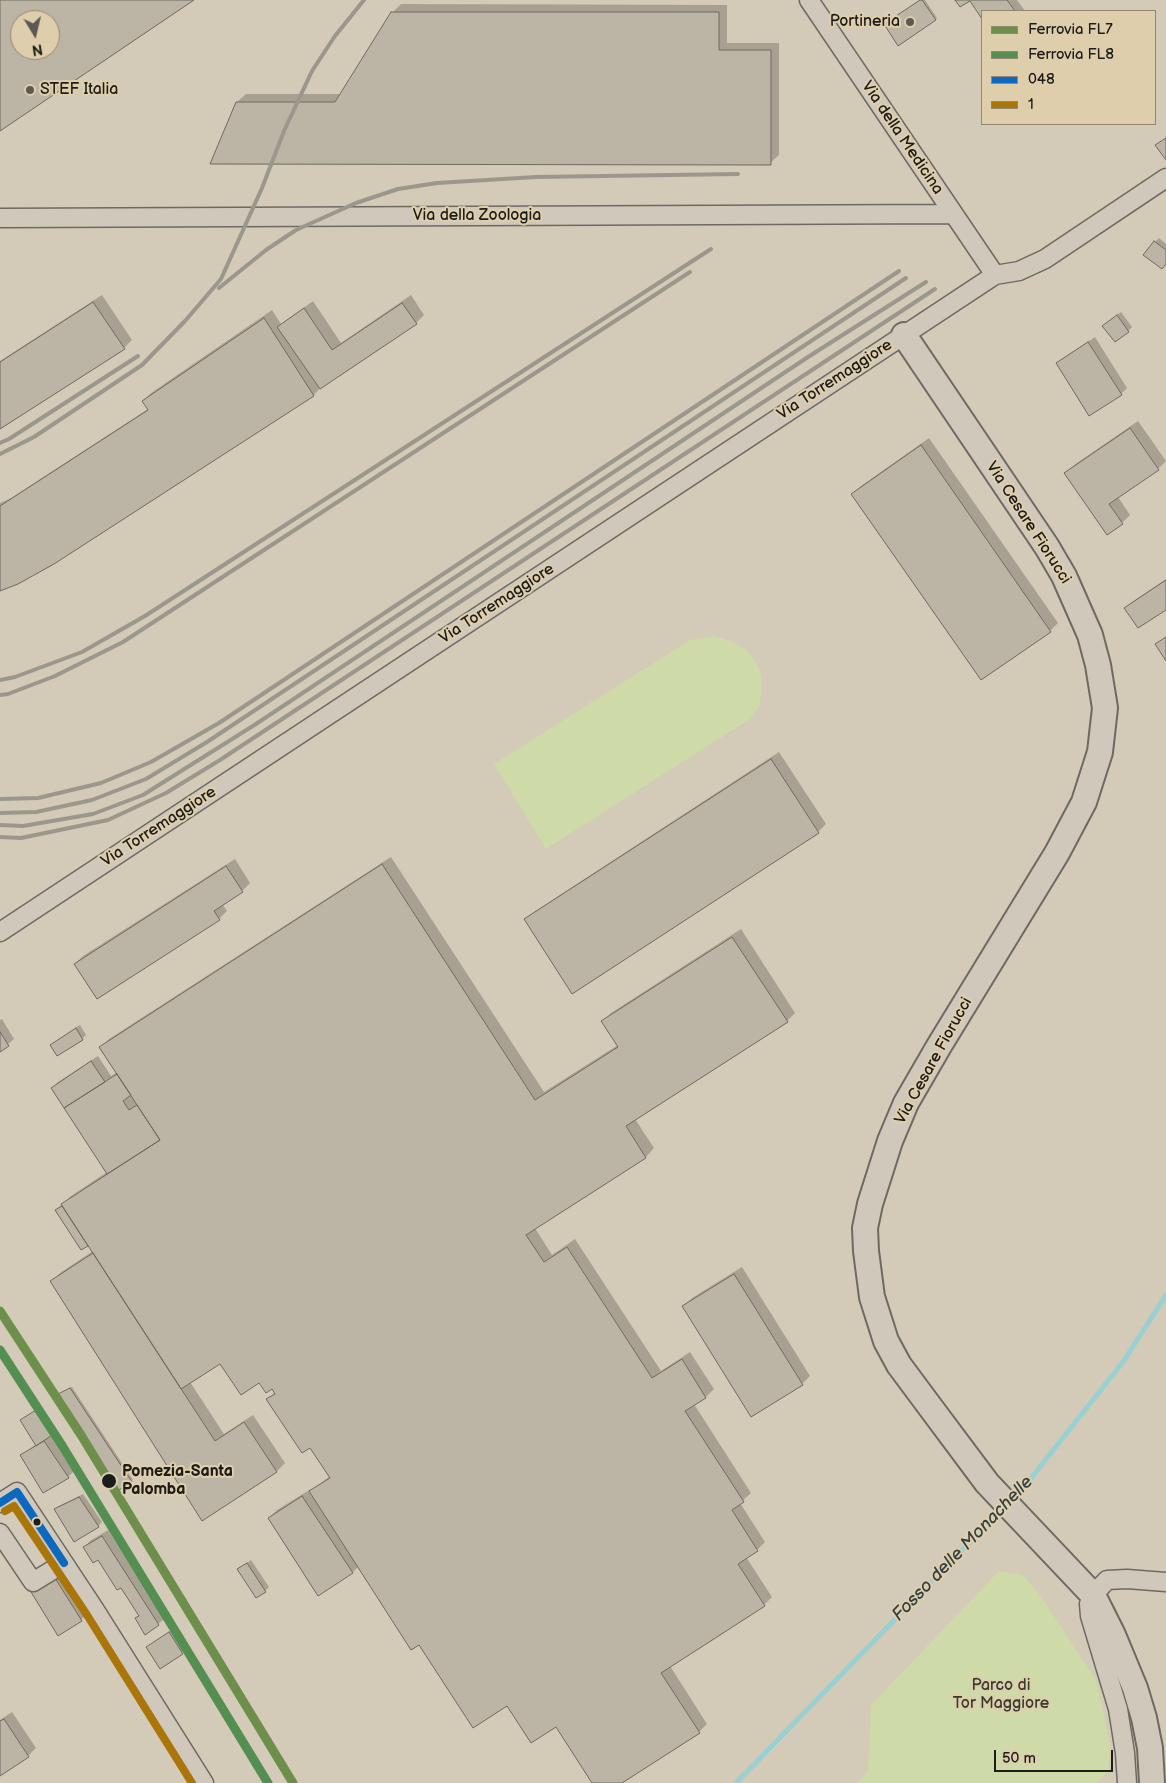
<!DOCTYPE html>
<style>
body{margin:0}
#map{position:relative;width:1166px;height:1783px;overflow:hidden;background:#d3cab7;font-family:"Balsamiq Sans",sans-serif}
canvas{display:block}
.legend{position:absolute;left:981px;top:10px;width:175px;height:115px;box-sizing:border-box;background:#dfceab;border:1px solid #918772;margin:0;padding:6px 9px;list-style:none;font-size:15px;color:#1c1c1c}
.legend li{display:flex;align-items:center;gap:10px;height:25px}
.legend b{width:25px;border:1px solid #918772}
.north{position:absolute;left:10px;top:10px;width:50px;height:50px;box-sizing:border-box;background:#dfceab;border:1px solid #918772;border-radius:50%;rotate:171deg;font-size:14px;font-weight:700;line-height:20px;text-align:center;color:#1c1c1c}
.north::after{content:'';display:block;margin:auto;width:18px;height:22px;background:#5c5952;clip-path:polygon(50% 0,100% 100%,50% 72%,0 100%)}
.scale{position:absolute;left:994px;top:1750px;width:119px;height:22px;box-sizing:border-box;border:2px solid #1c1c1c;border-top:0;padding-left:6px;font-size:15px;line-height:18px;white-space:nowrap;color:#1c1c1c;-webkit-text-stroke:4px #dfceab;paint-order:stroke}
</style>
<div id="map">
<canvas width="1166" height="1783"></canvas>
<ul class="legend">
<li><b style="height:6px;background:#6e8e4c"></b>Ferrovia FL7</li>
<li><b style="height:6px;background:#548e51"></b>Ferrovia FL8</li>
<li><b style="height:6px;background:#0c69bf"></b>048</li>
<li><b style="height:6px;background:#aa760a"></b>1</li>
</ul>
<div class="north">N</div>
<div class="scale">50 m</div>
</div>
<script>
const ctx = document.querySelector('canvas').getContext('2d');
ctx.lineJoin = 'round';
function paint(path, color) { ctx.fillStyle = color; ctx.fill(path, 'evenodd'); }
const shape = rows => new Path2D(rows.map(r => 'M' + r).join(''));
function trace(path, color, width, dash) { ctx.strokeStyle = color; ctx.lineWidth = width; ctx.lineCap = dash ? 'butt' : 'round'; ctx.setLineDash(dash || []); ctx.stroke(path); }
function write(font, color, halo, rows, align = 'center') {
  ctx.font = font + ' "Balsamiq Sans",sans-serif'; ctx.lineWidth = 4; ctx.setLineDash([]); ctx.textBaseline = 'middle'; ctx.strokeStyle = halo; ctx.fillStyle = color; for (const [text, x, y, turn = 0] of rows) {
    ctx.save(); ctx.translate(x, y); ctx.rotate((+turn || 0) * Math.PI / 180); ctx.textAlign = isNaN(turn) ? turn : align; if (halo) ctx.strokeText(text, 0, 0); ctx.fillText(text, 0, 0); ctx.restore();
  }
}
paint(shape([
 [713,636,731,641,747,650,757,664,761,676,762,690,759,707,747,721,546,849,494,764,690,640],
 [999,1571,1023,1575,1040,1595,1096,1680,1110,1743,1109,1770,1096,1783,857,1783,868,1772,871,1705]
]), '#cfdaa9');
paint(shape([
 [921,0,925,0,937,18,936,19],
 [971,0,1017,0,1025,11,982,11,982,16],
 [401,4,727,5,727,43,779,43,779,155,770,163,237,102,246,94,341,94,392,13],
 [1159,238,1166,244,1166,263,1155,242],
 [102,295,132,340,124,348,0,427,0,361],
 [411,295,424,315,416,323,322,386,314,395,53,563,0,589,0,503,11,498,148,409,143,401,151,393,272,310,281,324,313,301,341,343],
 [1121,312,1132,327,1128,331,1108,322],
 [1095,337,1127,388,1121,394,1090,414,1057,364,1063,358],
 [1138,421,1166,461,1158,469,1118,497,1130,515,1122,523,1066,474,1074,465],
 [929,438,1058,623,1050,631,853,494,861,486],
 [1166,579,1166,608,1126,608,1132,602],
 [779,752,826,824,818,832,526,920,534,912],
 [391,857,544,1092,618,1045,603,1021,611,1013,741,929,795,1013,787,1021,635,1119,654,1148,646,1157,535,1228,552,1255,575,1239,661,1371,690,1352,714,1389,706,1397,694,1404,751,1493,740,1503,765,1542,757,1550,746,1557,772,1597,764,1605,670,1666,707,1724,699,1732,620,1783,594,1783,556,1725,507,1704,420,1643,359,1566,352,1573,269,1518,277,1510,311,1489,312,1490,330,1476,310,1446,268,1399,275,1392,272,1387,221,1362,190,1382,224,1434,253,1415,285,1463,277,1471,202,1520,52,1281,60,1273,93,1251,88,1244,81,1249,56,1210,71,1196,107,1172,52,1088,58,1082,98,1056,111,1076,117,1072,101,1047,109,1039],
 [235,859,250,883,242,891,222,904,227,911,219,919,75,964,83,956],
 [2,1019,14,1039,0,1051,0,1020],
 [80,1025,86,1035,82,1039,51,1045],
 [742,1267,810,1376,802,1384,684,1306,692,1298],
 [72,1387,133,1480,119,1489,60,1394],
 [38,1410,53,1433,50,1435,74,1471,68,1477,22,1455,36,1444,23,1419],
 [83,1494,102,1522,98,1526,56,1510,59,1506],
 [108,1530,164,1619,158,1624,136,1618,139,1615,121,1586,98,1558,85,1547,90,1541],
 [251,1560,269,1587,265,1591,239,1569],
 [61,1573,87,1614,81,1620,33,1593],
 [173,1629,186,1649,161,1667,147,1647],
 [12,1712,36,1748,28,1756,0,1774,0,1720]
]), '#0003');
trace(shape([
 [1012,1499,1028,1482,1123,1362,1166,1295],
 [736,1783,1002,1509]
]), '#9ad0d2', 5);
const building = shape([
 [0,0,194,0,0,131,0,0],
 [20,20,50,20,50,50,20,50,20,20],
 [920,0,922,0,936,20,898,46,884,24,920,0],
 [955,0,1007,0,1015,11,982,11,982,19,970,1,960,7,955,0],
 [391,12,719,12,719,50,771,50,771,165,210,164,236,102,335,102,391,12],
 [1166,138,1166,160,1155,145,1166,138],
 [1154,241,1166,250,1166,264,1162,269,1143,255,1154,241],
 [93,302,125,349,0,429,0,362,93,302],
 [402,303,417,324,320,389,277,327,304,308,332,350,402,303],
 [1117,315,1129,332,1115,342,1102,326,1117,315],
 [264,318,314,396,54,564,18,584,0,591,0,506,148,410,142,401,264,318],
 [1088,342,1122,395,1089,416,1056,363,1088,342],
 [1130,428,1159,470,1109,504,1123,524,1107,535,1064,473,1130,428],
 [921,445,1051,632,981,680,851,494,921,445],
 [1166,580,1166,610,1138,628,1124,608,1166,580],
 [1166,637,1166,661,1155,644,1166,637],
 [771,759,819,833,572,994,524,919,771,759],
 [382,864,535,1100,618,1047,601,1021,732,937,788,1022,626,1126,646,1158,526,1235,544,1262,567,1247,652,1378,682,1359,706,1398,685,1411,744,1502,732,1510,758,1551,738,1564,765,1606,661,1673,700,1733,622,1783,592,1783,556,1727,531,1743,507,1706,473,1728,419,1645,411,1650,309,1491,330,1478,310,1448,302,1453,266,1399,275,1394,272,1389,266,1393,259,1383,241,1395,220,1364,181,1389,61,1204,160,1140,99,1047,382,864],
 [226,866,243,892,214,911,220,920,97,999,74,964,226,866],
 [76,1028,83,1040,57,1056,50,1045,76,1028],
 [0,1032,9,1046,0,1052,0,1032],
 [91,1061,105,1082,64,1108,51,1088,91,1061],
 [117,1074,131,1095,123,1101,129,1110,137,1105,160,1140,107,1174,64,1108,117,1074],
 [62,1206,88,1246,81,1250,55,1210,62,1206],
 [93,1253,215,1441,244,1422,277,1472,202,1521,50,1281,93,1253],
 [734,1274,803,1385,751,1417,682,1306,734,1274],
 [70,1388,132,1482,119,1490,58,1394,70,1388],
 [36,1410,52,1435,36,1446,20,1420,36,1410],
 [44,1441,69,1478,43,1493,20,1455,44,1441],
 [302,1496,353,1573,318,1596,268,1518,302,1496],
 [79,1497,99,1527,74,1542,54,1509,79,1497],
 [102,1536,159,1625,145,1635,135,1618,139,1616,121,1588,117,1590,98,1560,93,1563,83,1547,102,1536],
 [247,1563,266,1592,256,1598,237,1569,247,1563],
 [55,1578,82,1621,58,1636,31,1592,55,1578],
 [169,1632,183,1654,160,1669,146,1647,169,1632],
 [4,1719,29,1757,0,1776,0,1721,4,1719]
]);
paint(building, '#bcb4a4');
trace(building, '#6e6a62', 1);
const street = shape([
 [809,0,995,275],
 [0,218,953,214],
 [0,932,995,275,1019,271,1045,259,1166,178],
 [0,1503,17,1492,95,1610,204,1783],
 [0,1533,33,1582,64,1563],
 [1127,1783,1125,1753,1118,1709,1090,1616,1089,1604,1093,1595,1107,1580,1127,1579,1166,1582]
]);
const secondary = shape([
 [904,335,1047,547,1064,576,1090,635,1098,665,1105,708,1100,752,1084,802,1057,853,939,1046,906,1103,890,1141,870,1204,865,1228,866,1251,872,1297,886,1341,899,1365,928,1404,987,1483,1093,1595,1113,1635,1135,1688,1144,1718,1150,1748,1152,1783]
]);
trace(street, '#6e6a62', 21);
trace(secondary, '#6e6a62', 28);
trace(street, '#cfc8bb', 18);
trace(secondary, '#cfc8bb', 24);
trace(shape([
 [219,288,266,250,296,230,356,203,398,189,437,183,536,177,738,174],
 [0,443,9,439,138,356],
 [0,454,34,437,142,365,185,321,221,279,262,188,284,131,312,71,335,36,364,0],
 [0,680,15,677,82,652,145,616,711,249],
 [0,695,8,694,55,676,123,642,690,272],
 [0,799,38,798,101,783,151,762,219,723,899,271],
 [0,813,36,812,92,800,146,779,207,742,906,278],
 [0,825,23,826,93,814,143,795,256,724,808,357,926,282],
 [0,837,21,838,108,820,166,793,220,760,935,289]
]), '#9c978c', 4);
trace(shape([
 [0,1503,17,1492,64,1563]
]), '#0c69bf', 8);
trace(shape([
 [5,1511,14,1506,87,1615,192,1783]
]), '#aa760a', 8);
trace(shape([
 [0,1311,81,1435,293,1783]
]), '#6e8e4c', 9);
trace(shape([
 [0,1350,63,1447,268,1783]
]), '#548e51', 9);
for (const [x, y, r, color] of [
 [910,22,5,"#5c5952"],
 [30,90,5,"#5c5952"],
 [109,1481,8,"#1c1c1c"],
 [37,1522,4.5,"#1c1c1c"]
]) { const dot = new Path2D(); dot.arc(x, y, r, 0, 2 * Math.PI); ctx.fillStyle = color; ctx.fill(dot); trace(dot, '#dfceab', 2); }
write('16px', '#1c1c1c', '#dfceab', [
 ["Portineria",900,22],
 ["STEF Italia",40,90,"left"]
], 'right');
write('16px', '#1c1c1c', '#dfceab', [
 ["Via della Medicina",902,138,56],
 ["Via della Zoologia",477,216],
 ["Via Torremaggiore",835,380,-33],
 ["Via Cesare Fiorucci",1028,523,57],
 ["Via Torremaggiore",497,604,-33],
 ["Via Torremaggiore",159,827,-33],
 ["Via Cesare Fiorucci",934,1061,-61]
]);
write('bold 16px', '#1c1c1c', '#dfceab', [
 ["Pomezia-Santa",122,1472],
 ["Palomba",122,1490]
], 'left');
write('16px', '#363a2f', '#dfceab', [
 ["Parco di",1001,1686],
 ["Tor Maggiore",1001,1704]
]);
write('italic 18px', '#304043', '#dfceab', [
 ["Fosso delle Monachelle",963,1549,-46]
]);
</script>
